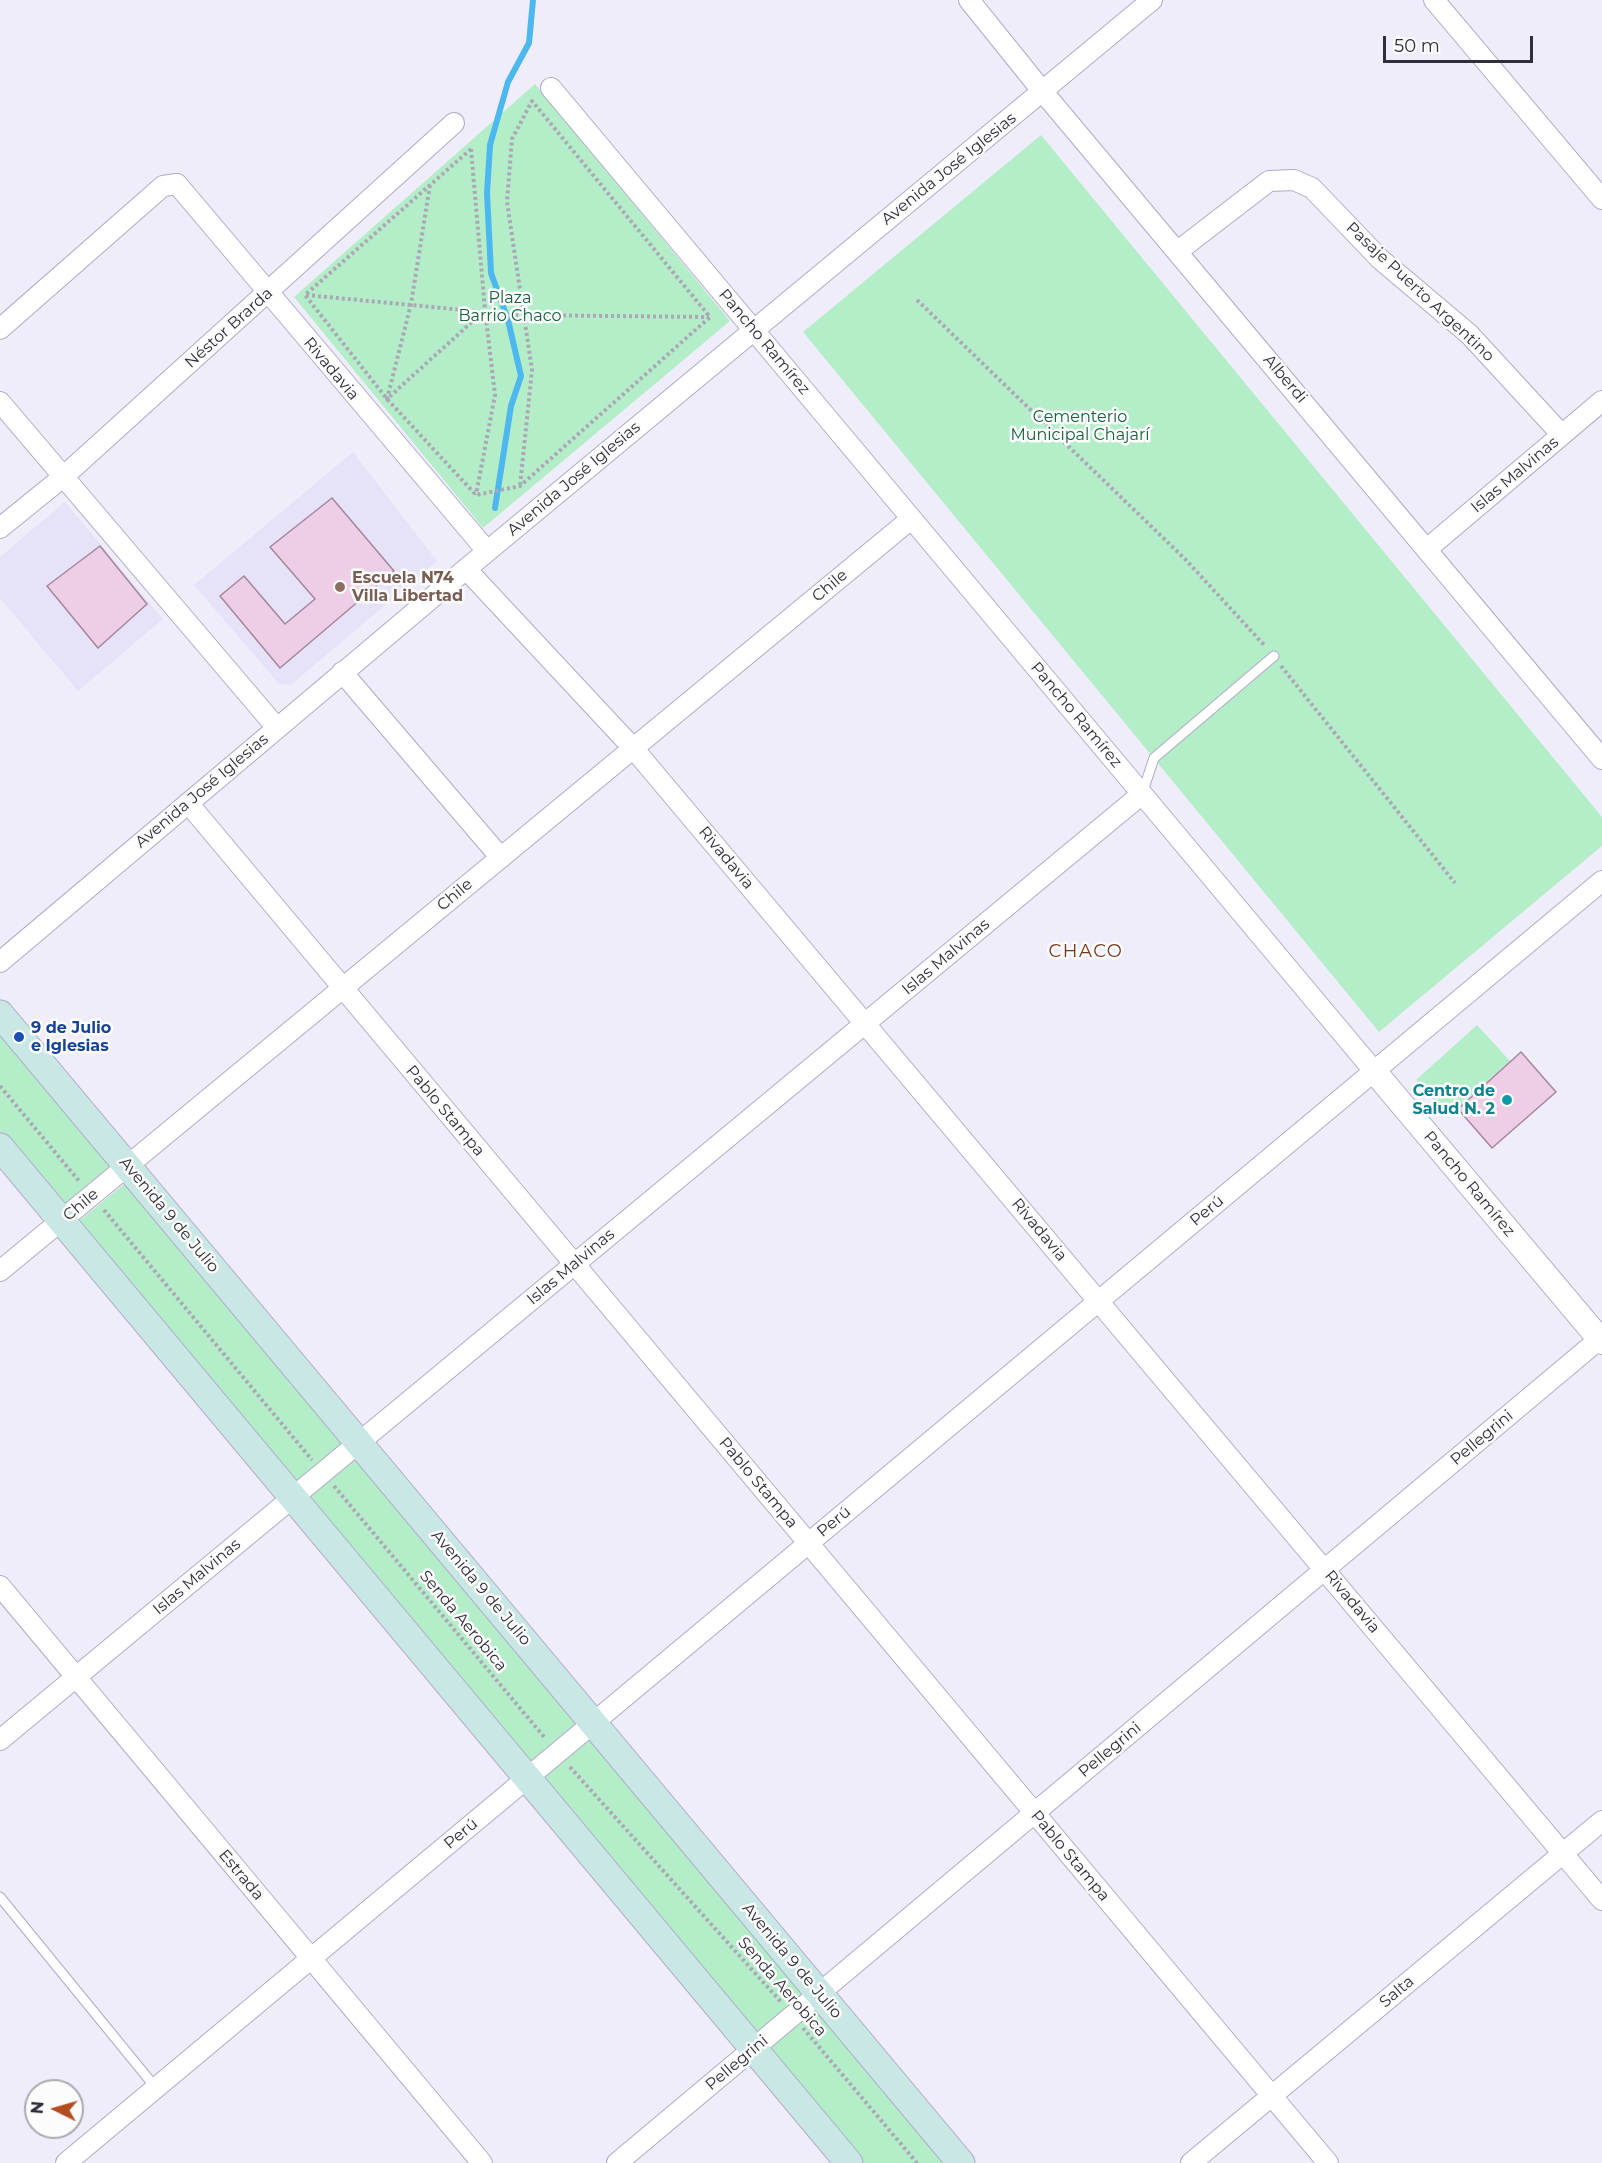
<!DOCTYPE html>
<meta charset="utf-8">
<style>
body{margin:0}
#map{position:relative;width:1602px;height:2163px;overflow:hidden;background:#f0edfb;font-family:Montserrat,sans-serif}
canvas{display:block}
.north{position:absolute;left:24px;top:2079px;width:60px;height:60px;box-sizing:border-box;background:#fcfcfc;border:2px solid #abaaaf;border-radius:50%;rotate:275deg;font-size:16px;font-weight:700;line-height:24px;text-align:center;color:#312e3c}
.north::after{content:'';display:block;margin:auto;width:21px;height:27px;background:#b34d20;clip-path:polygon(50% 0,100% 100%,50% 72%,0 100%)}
.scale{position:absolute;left:1383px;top:36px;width:150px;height:27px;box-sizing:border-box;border:3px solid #312e3c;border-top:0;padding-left:8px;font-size:18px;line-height:21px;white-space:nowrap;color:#312e3c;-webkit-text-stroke:4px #fcfcfc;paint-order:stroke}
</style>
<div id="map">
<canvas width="1602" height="2163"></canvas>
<div class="north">N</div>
<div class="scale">50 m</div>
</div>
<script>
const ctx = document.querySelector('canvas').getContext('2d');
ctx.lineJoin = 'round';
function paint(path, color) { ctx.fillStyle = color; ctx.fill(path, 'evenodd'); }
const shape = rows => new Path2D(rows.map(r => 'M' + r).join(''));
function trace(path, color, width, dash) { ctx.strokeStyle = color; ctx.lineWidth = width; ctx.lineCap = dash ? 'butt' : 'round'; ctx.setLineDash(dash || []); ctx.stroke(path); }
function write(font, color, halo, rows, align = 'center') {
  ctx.font = font + ' Montserrat,sans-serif'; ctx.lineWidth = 5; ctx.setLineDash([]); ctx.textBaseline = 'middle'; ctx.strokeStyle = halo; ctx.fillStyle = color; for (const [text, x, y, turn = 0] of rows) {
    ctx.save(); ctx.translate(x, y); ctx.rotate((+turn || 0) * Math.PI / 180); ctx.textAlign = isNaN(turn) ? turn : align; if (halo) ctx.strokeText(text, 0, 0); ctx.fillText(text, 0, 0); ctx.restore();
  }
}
paint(shape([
 [353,452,437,561,291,685,279,684,194,585],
 [65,502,163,619,78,691,0,598,0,557]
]), '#e6e2f8');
paint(shape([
 [535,84,730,321,483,528,294,297],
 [1041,135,1602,817,1602,846,1379,1032,803,332],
 [1477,1025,1510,1061,1448,1116,1416,1080],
 [0,1026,113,1164,61,1207,0,1134],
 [127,1182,346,1441,294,1487,75,1224],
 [358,1456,580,1721,528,1767,307,1499],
 [592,1735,808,1993,755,2038,540,1779],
 [818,2004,950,2163,857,2163,763,2050]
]), '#b4eec9');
trace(shape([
 [495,508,511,406,521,376,508,320,491,273,487,193,490,145,508,82,529,43,533,0]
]), '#4cb8ef', 6);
const building = shape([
 [332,498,394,571,280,668,220,596,244,576,285,624,315,599,270,547,332,498],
 [100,546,147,604,98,648,47,586,100,546],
 [1521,1052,1556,1092,1492,1148,1458,1109,1521,1052]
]);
paint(building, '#eecee7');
trace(building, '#a4869d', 1.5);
const service = shape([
 [1142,794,1154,758,1274,656],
 [0,1897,156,2088]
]);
const minor = shape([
 [969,0,1043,92,1602,759],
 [1434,0,1602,199],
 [551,88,1374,1071],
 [1178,251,1269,181,1294,180,1312,188,1380,259,1469,334,1562,435],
 [0,329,163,186,177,184,487,551],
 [0,402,277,728],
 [0,528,63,477,454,123],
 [1427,549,1602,401],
 [466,569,633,748,1602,1900],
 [342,672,501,858],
 [188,803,1328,2163],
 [0,962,466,569,1152,0],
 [0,1271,911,519],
 [0,1586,482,2163],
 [0,1740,1142,794],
 [66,2163,1602,881],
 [617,2163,1602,1337],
 [1191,2163,1602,1821]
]);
const tertiary = shape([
 [1374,1071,1602,1342]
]);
const secondary = shape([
 [0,1014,961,2163],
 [0,1147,849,2163]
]);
trace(service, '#b1a9cb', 11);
trace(minor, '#b1a9cb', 22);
trace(tertiary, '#b1a9cb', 26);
trace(secondary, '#b1a9cb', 29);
trace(shape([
 [471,149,305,295,387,399,476,495,520,486,710,317,532,101,512,139,507,202,532,370,520,486],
 [471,149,485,310,495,395,476,495],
 [430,185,411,304,387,399,484,311],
 [306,295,516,315,709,317],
 [917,300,1186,560,1265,646],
 [1281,666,1455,883],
 [0,1086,79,1181],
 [104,1210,312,1460],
 [334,1486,545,1738],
 [570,1767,781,2002],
 [803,2028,917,2163]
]), '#aba8b6', 4, [3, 3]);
trace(service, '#fff', 9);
trace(minor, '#fff', 20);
trace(tertiary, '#fff', 24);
trace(secondary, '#c8e7e5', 27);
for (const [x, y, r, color] of [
 [340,587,6,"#8d6e63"],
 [19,1037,6,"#1a4fb4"],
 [1507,1100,6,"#0f9aa8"]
]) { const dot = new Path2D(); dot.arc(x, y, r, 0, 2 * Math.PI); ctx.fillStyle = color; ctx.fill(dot); trace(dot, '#fcfcfc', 2); }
write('16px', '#312e3c', '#fcfcfc', [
 ["Avenida José Iglesias",949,169,-39],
 ["Pasaje Puerto Argentino",1420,292,43],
 ["Néstor Brarda",229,328,-42],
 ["Pancho Ramírez",764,342,50],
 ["Rivadavia",331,369,50],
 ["Alberdi",1285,379,50],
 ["Islas Malvinas",1515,475,-40],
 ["Avenida José Iglesias",574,479,-40],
 ["Chile",830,586,-40],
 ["Pancho Ramírez",1076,715,50],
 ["Avenida José Iglesias",202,791,-40],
 ["Rivadavia",726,858,50],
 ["Chile",455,895,-40],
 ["Islas Malvinas",946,957,-40],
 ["Pablo Stampa",445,1111,50],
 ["Pancho Ramírez",1469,1184,50],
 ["Chile",81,1205,-40],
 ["Perú",1207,1211,-40],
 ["Avenida 9 de Julio",169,1215,50],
 ["Rivadavia",1039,1230,50],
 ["Islas Malvinas",571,1267,-40],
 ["Pellegrini",1482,1438,-40],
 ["Pablo Stampa",758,1483,50],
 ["Perú",834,1522,-40],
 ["Islas Malvinas",197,1577,-40],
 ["Avenida 9 de Julio",481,1588,50],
 ["Rivadavia",1352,1602,50],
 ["Senda Aerobica",463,1621,50],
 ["Pellegrini",1110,1750,-40],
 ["Perú",461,1834,-40],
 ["Pablo Stampa",1070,1856,50],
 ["Estrada",241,1875,50],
 ["Avenida 9 de Julio",792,1961,50],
 ["Senda Aerobica",782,1987,49],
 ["Salta",1397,1992,-40],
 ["Pellegrini",737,2063,-40]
]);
write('16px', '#155f3a', '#fcfcfc', [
 ["Plaza",510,298],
 ["Barrio Chaco",510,316],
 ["Cementerio",1080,417],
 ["Municipal Chajarí",1080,435]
]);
write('bold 16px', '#785e54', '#fcfcfc', [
 ["Escuela N74",352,578],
 ["Villa Libertad",352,596]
], 'left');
write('bold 16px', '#164399', '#fcfcfc', [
 ["9 de Julio",31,1028],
 ["e Iglesias",31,1046]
], 'left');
write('bold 16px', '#0d838f', '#fcfcfc', [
 ["Centro de",1495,1091],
 ["Salud N. 2",1495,1109]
], 'right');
ctx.letterSpacing = '1.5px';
write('18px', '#77361a', '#fcfcfc', [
 ["CHACO",1086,952]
]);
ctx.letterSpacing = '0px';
</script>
